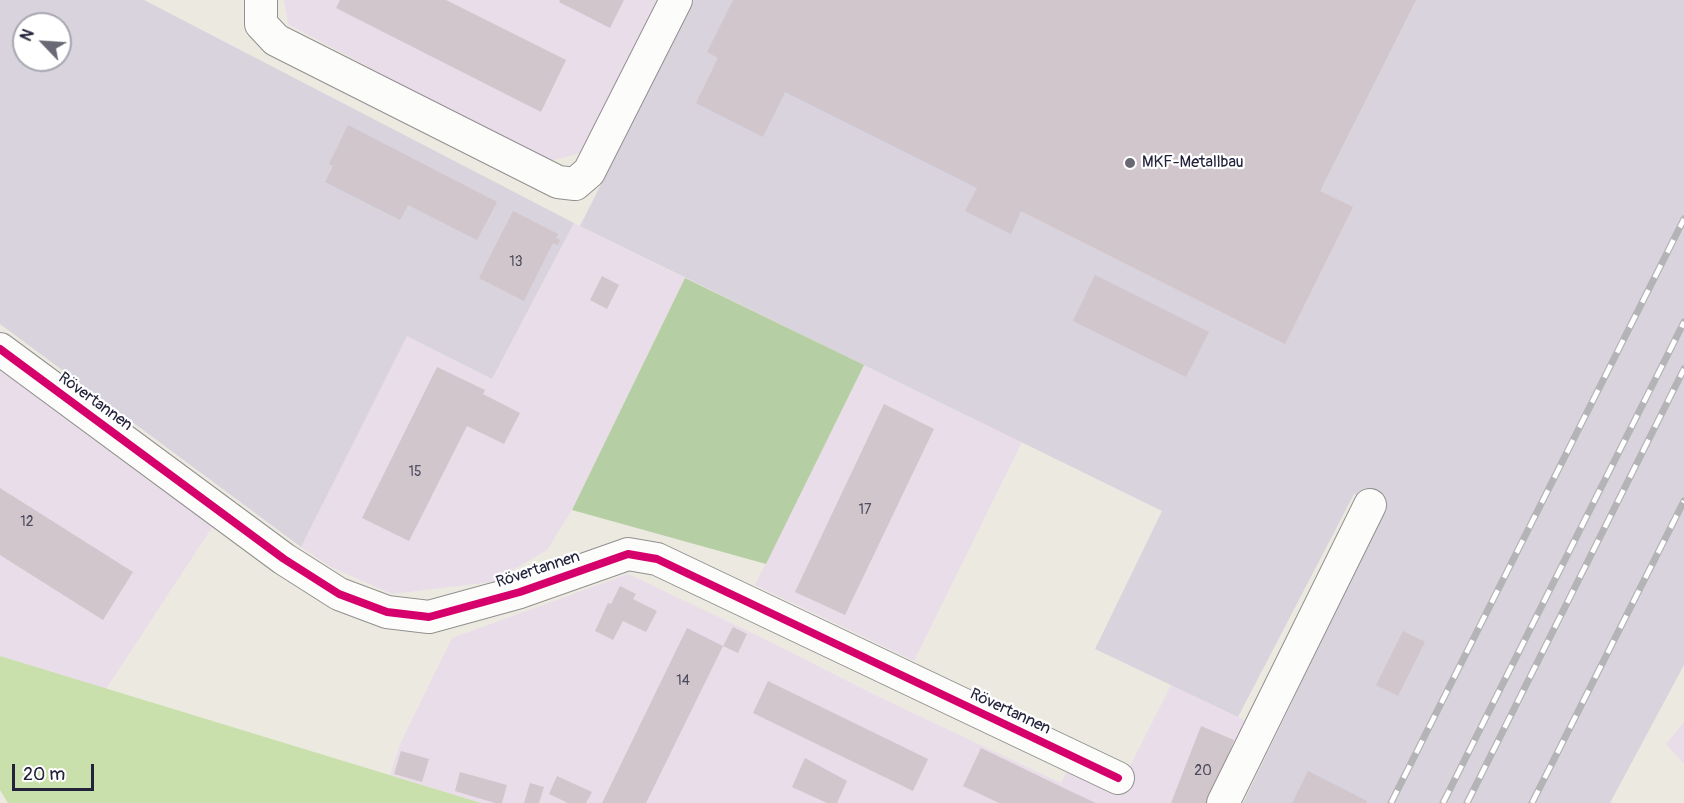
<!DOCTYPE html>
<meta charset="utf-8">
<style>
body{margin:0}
#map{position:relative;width:1684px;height:803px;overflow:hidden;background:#eceae0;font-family:Pangolin,sans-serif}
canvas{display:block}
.north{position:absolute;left:12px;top:12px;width:60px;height:60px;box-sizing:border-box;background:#fff;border:2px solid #a7a7b1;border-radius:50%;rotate:295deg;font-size:16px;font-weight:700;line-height:24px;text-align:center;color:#22223b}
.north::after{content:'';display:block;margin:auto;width:21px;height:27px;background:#696875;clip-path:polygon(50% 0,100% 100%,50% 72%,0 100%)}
.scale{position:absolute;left:12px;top:764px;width:82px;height:27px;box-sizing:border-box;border:3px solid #22223b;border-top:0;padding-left:8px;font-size:18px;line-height:21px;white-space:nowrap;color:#22223b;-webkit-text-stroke:4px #fff;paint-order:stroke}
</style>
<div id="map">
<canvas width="1684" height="803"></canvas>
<div class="north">N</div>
<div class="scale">20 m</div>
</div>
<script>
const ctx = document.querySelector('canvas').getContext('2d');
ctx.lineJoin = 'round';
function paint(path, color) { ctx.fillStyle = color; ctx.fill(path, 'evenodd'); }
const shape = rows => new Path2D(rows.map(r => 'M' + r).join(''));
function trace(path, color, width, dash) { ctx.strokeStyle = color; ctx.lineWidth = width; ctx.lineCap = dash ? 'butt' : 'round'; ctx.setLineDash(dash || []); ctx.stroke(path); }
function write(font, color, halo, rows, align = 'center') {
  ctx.font = font + ' Pangolin,sans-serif'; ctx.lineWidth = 4.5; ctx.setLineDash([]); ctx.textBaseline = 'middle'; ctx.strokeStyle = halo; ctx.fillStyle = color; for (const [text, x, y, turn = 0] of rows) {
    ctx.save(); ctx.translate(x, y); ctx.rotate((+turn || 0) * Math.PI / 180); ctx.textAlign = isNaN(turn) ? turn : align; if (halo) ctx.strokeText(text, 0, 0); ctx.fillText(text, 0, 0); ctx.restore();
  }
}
paint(shape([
 [284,0,661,0,585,152,546,162,288,24],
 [574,223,685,278,572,510,547,550,492,582,392,594,331,567,301,547,407,335,492,379],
 [864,365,1022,442,914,661,755,585],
 [0,368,213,526,106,689,0,656],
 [628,574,748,631,877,696,1061,783,1068,769,1117,792,1171,685,1246,721,1206,803,481,803,390,775,400,744,452,638],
 [1684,722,1684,764,1666,744]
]), '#e9dde9');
paint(shape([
 [0,0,144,0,574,223,492,379,407,336,301,547,0,324],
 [24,24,60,24,60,60,24,60],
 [694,0,1684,0,1684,665,1610,803,1243,803,1386,509,1354,494,1238,717,1095,649,1162,511,580,226]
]), '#d8d3dc');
paint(shape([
 [0,656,481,803,8,803,0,790]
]), '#c9e0ad');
paint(shape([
 [685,278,864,365,766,564,572,510]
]), '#b6cea3');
paint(shape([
 [340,0,446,0,566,60,541,112,336,8],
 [560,0,624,0,610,28,559,2],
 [733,0,1416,0,1320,191,1353,207,1285,344,1021,211,1011,234,965,211,977,188,785,92,763,137,696,103,718,58,707,52],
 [348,125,497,202,477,240,408,205,400,220,325,182,333,166,329,164],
 [513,211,558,234,556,238,560,240,558,245,553,243,524,301,479,278],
 [1095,275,1209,332,1186,377,1073,321],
 [602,276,619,285,607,309,590,300],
 [437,367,485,390,483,394,520,413,504,444,467,426,409,541,362,518],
 [884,404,934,429,845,615,795,592],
 [0,488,133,572,103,620,0,555],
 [620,586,636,594,633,599,657,611,646,632,623,621,613,640,595,631,608,603,611,604],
 [733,627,747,634,738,653,723,646],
 [687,628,723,646,646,803,602,803],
 [1403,631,1425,642,1398,696,1376,685],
 [768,681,928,759,913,791,753,713],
 [1201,726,1234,740,1210,803,1171,803],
 [981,748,1070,791,1096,803,999,803,963,786],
 [401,751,429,759,422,782,394,774],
 [805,758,847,781,837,803,827,803,792,787],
 [1308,771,1367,801,1366,803,1292,803],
 [460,772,507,785,502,803,495,803,455,791],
 [557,776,592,792,586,803,568,803,549,794],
 [530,783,544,787,539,803,524,803]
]), '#d1c6cb');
const minor = shape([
 [261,0,261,24,276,40,558,182,575,184,589,172,676,0],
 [0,349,284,559,339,594,387,612,429,617,520,592,628,554,657,559,1118,778],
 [1223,803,1370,505]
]);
trace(minor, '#91908f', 34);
trace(minor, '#fcfcfa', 32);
const rail = shape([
 [1391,803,1684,219],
 [1443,803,1684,322],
 [1467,803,1684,369],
 [1532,803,1684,501]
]);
trace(rail, '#b4b4b6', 7);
trace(rail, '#fff', 4.5, [14]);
trace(shape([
 [0,349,284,559,339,594,387,612,429,617,520,592,628,554,657,559,1118,778]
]), '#d6006c', 8);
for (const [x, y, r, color] of [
 [1130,163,6,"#696875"]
]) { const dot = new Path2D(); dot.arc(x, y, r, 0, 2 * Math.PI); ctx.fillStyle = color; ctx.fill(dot); trace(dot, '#fff', 2); }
write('14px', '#4e4b5f', null, [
 ["13",516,262],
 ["15",415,472],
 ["17",865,510],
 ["12",27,522],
 ["14",683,681],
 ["20",1203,771]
]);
write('16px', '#22223b', '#fff', [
 ["MKF-Metallbau",1142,163]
], 'left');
write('16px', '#22223b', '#fff', [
 ["Rövertannen",95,402,36],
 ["Rövertannen",538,570,-18],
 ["Rövertannen",1010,712,25]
]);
</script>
